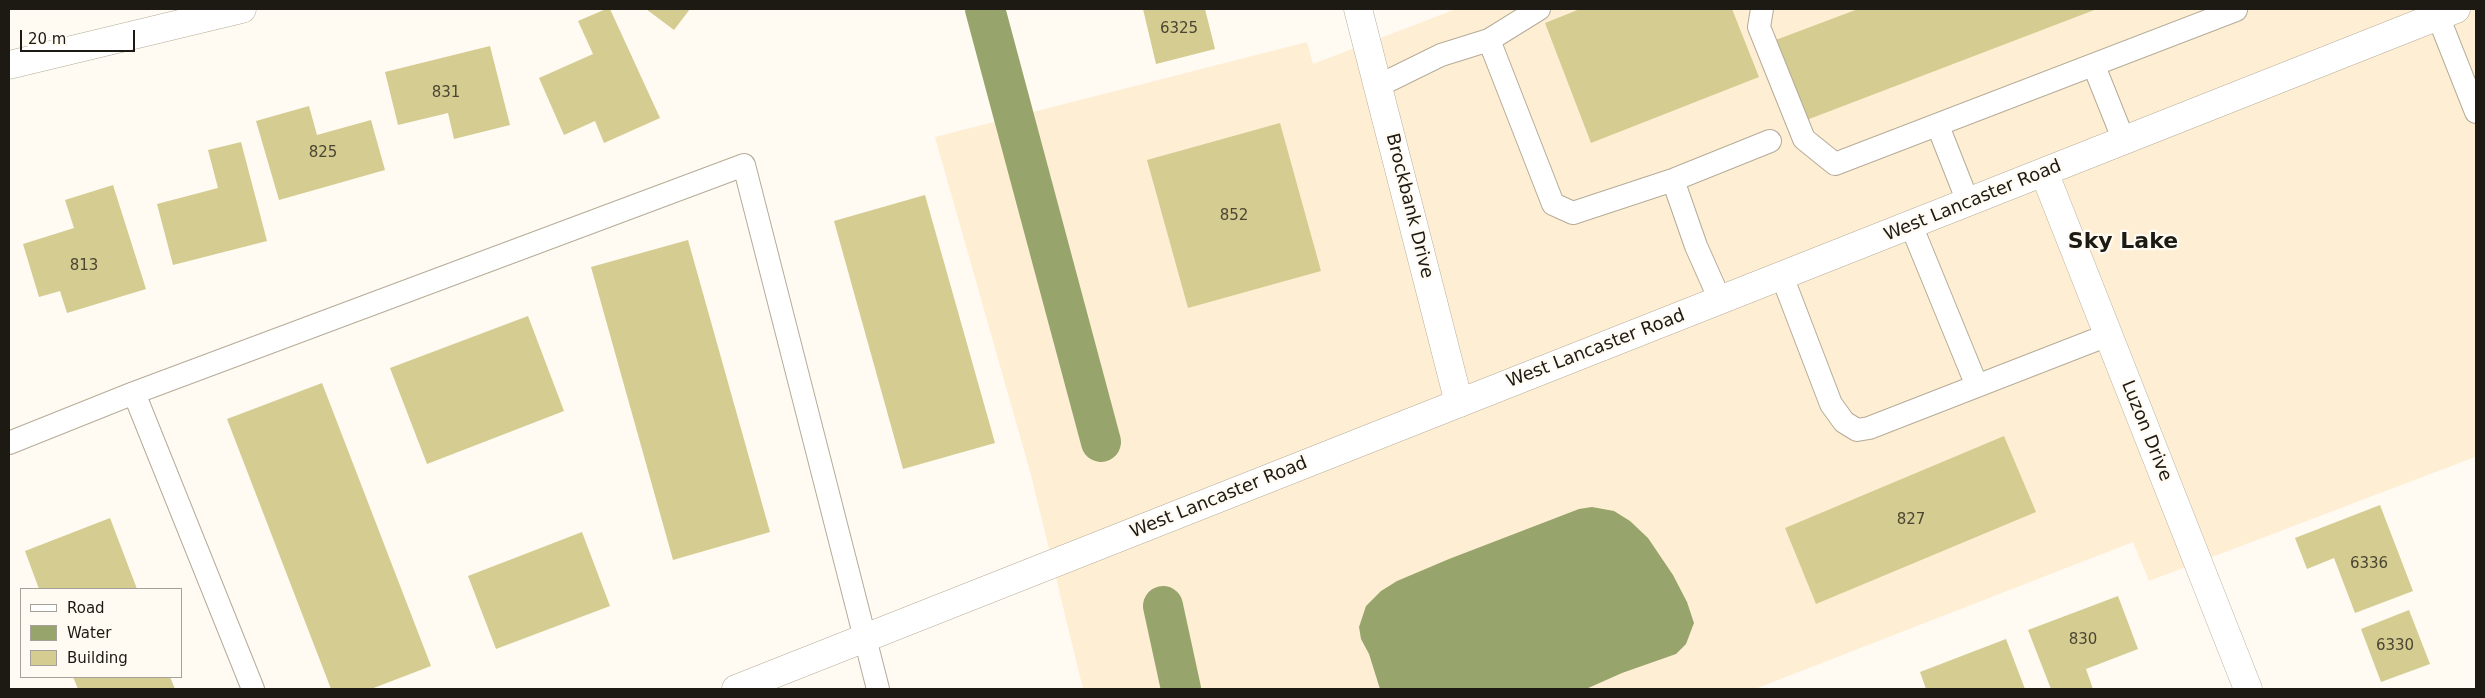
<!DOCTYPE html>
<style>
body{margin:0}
#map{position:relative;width:2485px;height:698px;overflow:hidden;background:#fffaf2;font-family:"DejaVu Sans",sans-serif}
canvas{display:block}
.frame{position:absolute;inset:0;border:10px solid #1d1a13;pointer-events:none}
.legend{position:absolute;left:20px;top:588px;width:162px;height:90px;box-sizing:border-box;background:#fffaf2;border:1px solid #a5a099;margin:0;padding:6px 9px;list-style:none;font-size:15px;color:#1d1a13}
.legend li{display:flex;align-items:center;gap:10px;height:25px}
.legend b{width:25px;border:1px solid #a5a099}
.scale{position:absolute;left:20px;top:30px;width:115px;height:22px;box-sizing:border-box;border:2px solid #1d1a13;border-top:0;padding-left:6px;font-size:15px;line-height:18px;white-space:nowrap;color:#1d1a13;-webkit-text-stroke:4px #fffaf2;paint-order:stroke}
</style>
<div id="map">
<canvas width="2485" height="698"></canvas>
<div class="frame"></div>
<ul class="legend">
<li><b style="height:6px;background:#fff"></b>Road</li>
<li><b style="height:14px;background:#97a46c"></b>Water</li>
<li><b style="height:14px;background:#d5cc91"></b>Building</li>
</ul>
<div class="scale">20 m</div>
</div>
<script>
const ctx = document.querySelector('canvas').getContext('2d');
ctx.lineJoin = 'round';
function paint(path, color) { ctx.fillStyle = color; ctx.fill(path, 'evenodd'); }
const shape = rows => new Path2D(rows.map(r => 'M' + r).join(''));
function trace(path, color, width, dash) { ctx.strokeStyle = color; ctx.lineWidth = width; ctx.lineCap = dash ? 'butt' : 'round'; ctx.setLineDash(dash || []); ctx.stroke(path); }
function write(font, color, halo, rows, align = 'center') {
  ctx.font = font + ' "DejaVu Sans",sans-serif'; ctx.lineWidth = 4.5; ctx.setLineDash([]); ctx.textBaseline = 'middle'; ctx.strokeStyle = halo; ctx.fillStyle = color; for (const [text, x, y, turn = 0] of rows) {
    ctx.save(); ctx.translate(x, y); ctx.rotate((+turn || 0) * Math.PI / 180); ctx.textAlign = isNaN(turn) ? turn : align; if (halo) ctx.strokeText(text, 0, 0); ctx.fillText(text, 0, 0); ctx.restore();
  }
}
paint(shape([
 [1456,9,2476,9,2476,459,2475,457,2149,581,2133,542,1755,689,1083,689,1031,475,935,137,1307,42,1313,64]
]), '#feefd4');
paint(shape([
 [1592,507,1614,511,1630,521,1648,538,1673,575,1687,602,1694,623,1686,644,1676,654,1622,673,1586,689,1380,689,1369,654,1361,639,1359,627,1366,606,1381,591,1397,581,1449,559,1579,509]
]), '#97a46c');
trace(shape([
 [985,9,1101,442],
 [1163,606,1181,689]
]), '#97a46c', 40);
paint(shape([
 [606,9,610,9,660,118,604,143,595,121,564,135,539,78,593,54,578,21],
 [646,9,690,9,674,30],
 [1143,9,1205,9,1215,49,1156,64],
 [1580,9,1732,9,1759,77,1591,143,1545,23],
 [1858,9,2097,9,1804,121,1773,41],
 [490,46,510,125,454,139,448,113,398,125,385,72],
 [309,106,317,135,371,120,385,170,279,200,256,121],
 [1280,123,1321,271,1188,308,1147,160],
 [241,142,267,241,173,265,157,204,218,188,208,150],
 [113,185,146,289,67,313,60,291,39,297,23,244,74,228,65,200],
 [925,195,995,443,903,469,834,221],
 [688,240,770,532,673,560,591,267],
 [528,316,564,411,427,464,390,368],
 [322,383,431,666,371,689,331,689,227,419],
 [2004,436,2036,512,1816,604,1785,528],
 [2380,505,2413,591,2355,613,2334,558,2307,569,2295,538],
 [110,518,137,589,39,589,25,551],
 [582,532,610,606,496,649,468,576],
 [2118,596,2138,649,2086,669,2093,689,2051,689,2028,630],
 [2409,610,2430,664,2381,682,2361,629],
 [2006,639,2025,689,1926,689,1920,672],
 [73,677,170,677,175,689,78,689]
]), '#d5cc91');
const lane = shape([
 [1762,9,1759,27,1804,139,1835,164,2236,10],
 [2438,16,2476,112],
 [1489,40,1539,9],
 [2094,66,2124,141],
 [1378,86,1441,55,1489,40,1553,204,1573,213,1673,180],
 [1938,126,1968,202],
 [1911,225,1977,386],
 [1782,276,1831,404,1844,422,1857,430,1869,428,2108,335],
 [1720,300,1696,246,1673,180,1770,141],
 [134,393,253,689],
 [9,443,134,393,744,165,878,689]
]);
const street = shape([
 [1358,9,1459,403],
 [9,65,242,9]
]);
const secondary = shape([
 [2044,172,2248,689],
 [736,689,2456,9]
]);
trace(lane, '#b5ab98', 24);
trace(street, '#b5ab98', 29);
trace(secondary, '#b5ab98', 29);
trace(lane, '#fff', 22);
trace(street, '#fff', 28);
trace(secondary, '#fff', 28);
write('15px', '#4b4632', null, [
 ["6325",1179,29],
 ["831",446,93],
 ["825",323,153],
 ["852",1234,216],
 ["813",84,266],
 ["827",1911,520],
 ["6336",2369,564],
 ["830",2083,640],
 ["6330",2395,646]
]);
write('18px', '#1d1a13', '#fffaf2', [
 ["West Lancaster Road",1973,201,-22],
 ["Brockbank Drive",1409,206,76],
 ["West Lancaster Road",1596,349,-21],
 ["Luzon Drive",2146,431,68],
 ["West Lancaster Road",1219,498,-22]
]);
write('bold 22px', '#1d1a13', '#fffaf2', [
 ["Sky Lake",2123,242]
]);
</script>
